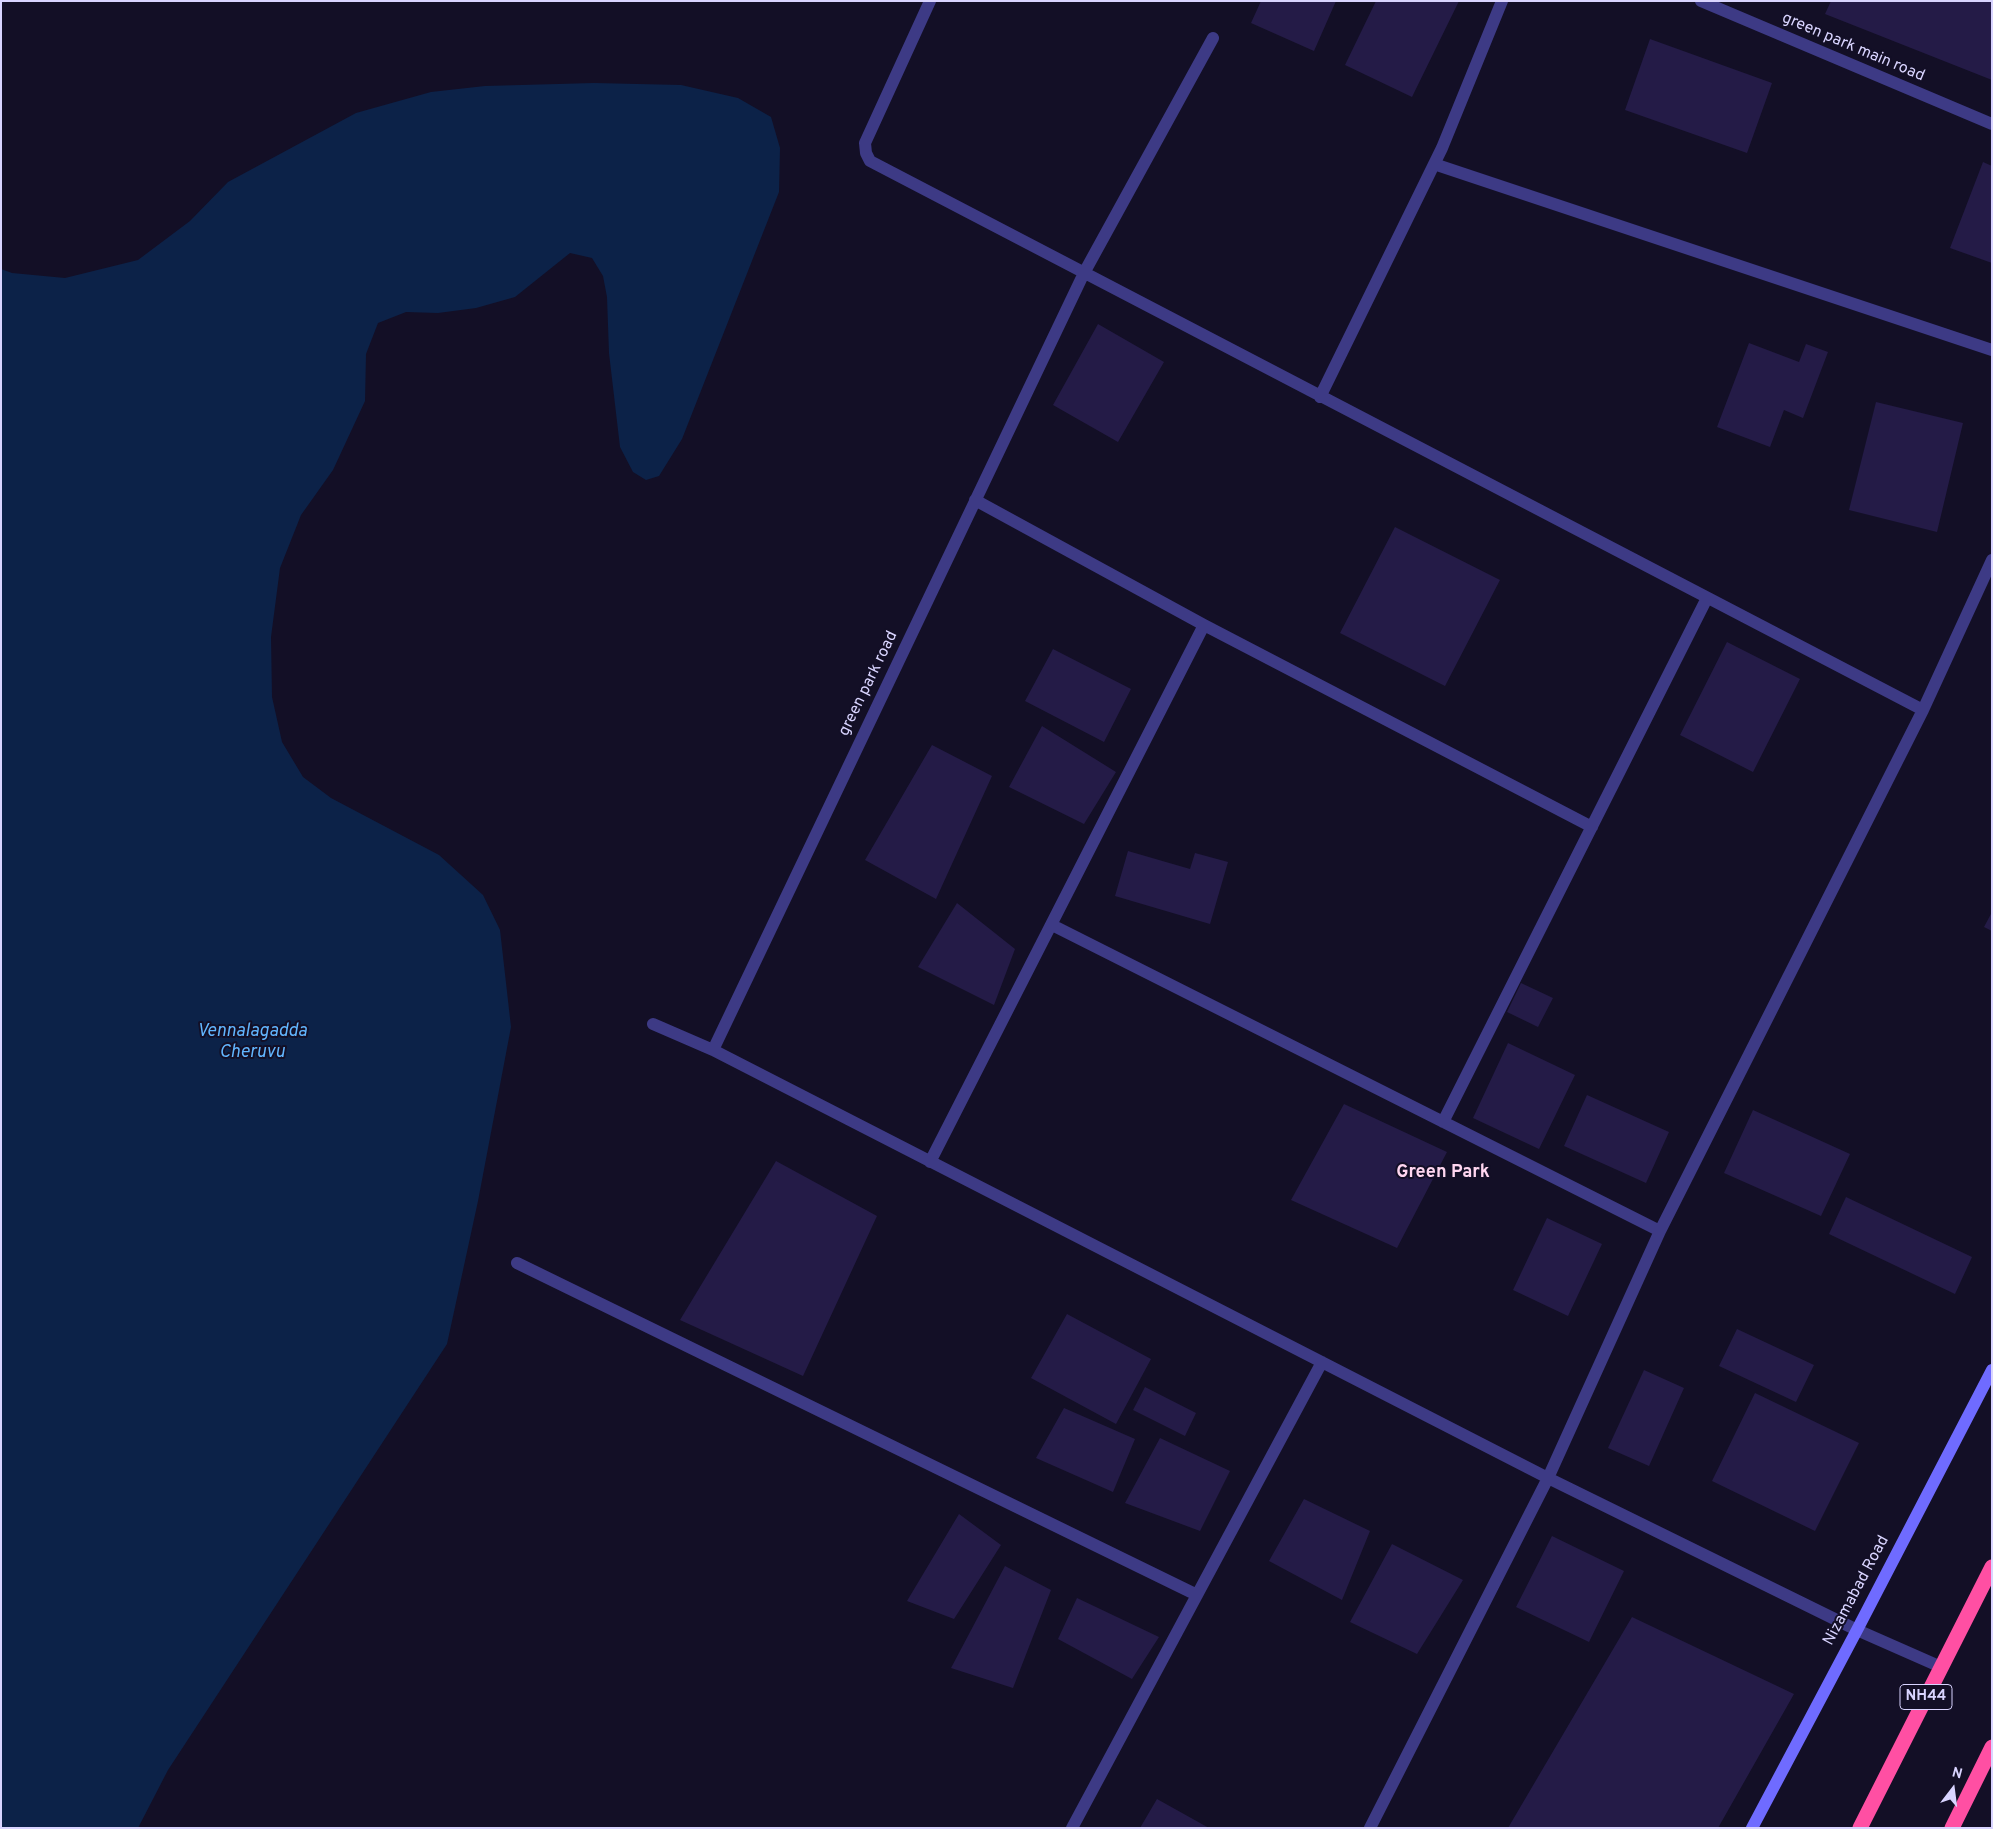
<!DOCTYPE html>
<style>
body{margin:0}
#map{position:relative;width:1993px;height:1829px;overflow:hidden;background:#130f26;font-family:Overpass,sans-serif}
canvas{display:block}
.frame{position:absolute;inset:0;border:2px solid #d9d4ff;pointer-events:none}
.north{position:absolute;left:1928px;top:1764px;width:50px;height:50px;-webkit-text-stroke:4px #130f26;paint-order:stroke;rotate:15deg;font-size:14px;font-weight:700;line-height:20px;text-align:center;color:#d9d4ff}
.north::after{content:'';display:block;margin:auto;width:18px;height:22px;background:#d9d4ff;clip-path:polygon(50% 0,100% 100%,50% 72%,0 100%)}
</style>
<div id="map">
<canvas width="1993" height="1829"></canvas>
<div class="frame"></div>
<div class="north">N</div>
</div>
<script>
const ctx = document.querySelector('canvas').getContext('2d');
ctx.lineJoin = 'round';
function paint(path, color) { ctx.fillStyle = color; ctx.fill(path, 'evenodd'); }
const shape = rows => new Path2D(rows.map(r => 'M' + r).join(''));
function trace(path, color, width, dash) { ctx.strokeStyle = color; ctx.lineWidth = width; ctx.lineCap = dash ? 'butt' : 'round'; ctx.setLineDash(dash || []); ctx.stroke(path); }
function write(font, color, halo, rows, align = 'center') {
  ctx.font = font + ' Overpass,sans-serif'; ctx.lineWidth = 4; ctx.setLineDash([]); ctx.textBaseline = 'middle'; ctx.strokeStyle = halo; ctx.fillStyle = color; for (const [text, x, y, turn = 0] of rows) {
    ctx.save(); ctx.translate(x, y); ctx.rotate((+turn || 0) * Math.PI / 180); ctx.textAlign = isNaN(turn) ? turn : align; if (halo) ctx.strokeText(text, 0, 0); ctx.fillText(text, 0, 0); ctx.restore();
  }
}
paint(shape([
 [594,83,681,85,738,98,771,117,780,148,779,192,682,439,659,476,646,480,633,472,620,447,609,353,607,297,603,276,592,258,570,253,515,297,476,308,438,313,406,312,378,323,366,354,365,401,333,470,301,515,280,568,271,637,272,697,282,742,303,777,331,798,439,855,483,895,500,930,511,1027,478,1201,447,1344,168,1770,138,1828,1,1828,1,269,12,273,65,278,138,260,190,221,228,182,356,113,431,92,485,86]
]), '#0c2248');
paint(shape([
 [1261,1,1336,1,1314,51,1251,23],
 [1376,1,1459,1,1412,97,1345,65],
 [1831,1,1992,1,1992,80,1825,14],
 [1650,39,1772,83,1747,153,1625,110],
 [1983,162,1992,166,1992,263,1950,248],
 [1098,324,1164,362,1118,442,1053,405],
 [1749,343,1799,362,1806,344,1828,352,1803,418,1784,410,1770,447,1717,427],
 [1876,402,1963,423,1937,532,1849,510],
 [1395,527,1500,580,1445,686,1340,633],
 [1727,642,1800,679,1753,772,1680,735],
 [1053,649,1131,689,1104,742,1025,701],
 [1042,726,1116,772,1084,824,1009,787],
 [932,745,992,776,936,899,865,860],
 [1128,851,1190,869,1195,853,1228,862,1210,924,1115,896],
 [957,903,1015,949,994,1005,918,967],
 [1992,912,1992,931,1984,927],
 [1521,983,1553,998,1538,1027,1507,1012],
 [1508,1043,1575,1075,1539,1149,1473,1118],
 [1587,1095,1669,1132,1646,1183,1564,1146],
 [1344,1104,1447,1152,1397,1248,1291,1200],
 [1753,1110,1850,1154,1821,1216,1724,1173],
 [776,1161,877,1216,803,1376,680,1320],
 [1846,1197,1972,1257,1955,1294,1829,1234],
 [1547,1218,1602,1244,1568,1316,1513,1290],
 [1067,1314,1151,1359,1116,1424,1031,1378],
 [1737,1329,1814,1365,1796,1402,1719,1366],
 [1644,1370,1684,1388,1649,1466,1608,1448],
 [1145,1387,1196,1413,1185,1436,1133,1410],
 [1755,1393,1859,1443,1815,1531,1712,1481],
 [1064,1408,1135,1439,1113,1492,1036,1458],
 [1160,1438,1230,1471,1200,1531,1125,1503],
 [1304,1499,1370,1531,1342,1600,1269,1561],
 [959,1514,1001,1545,954,1619,907,1601],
 [1552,1536,1624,1571,1589,1642,1516,1607],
 [1392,1544,1463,1580,1417,1654,1350,1622],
 [1005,1566,1051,1590,1013,1688,951,1668],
 [1077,1598,1159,1637,1132,1679,1058,1639],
 [1632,1617,1794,1694,1718,1828,1508,1828],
 [1157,1799,1209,1828,1140,1828]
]), '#241b47');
trace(shape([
 [930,1,865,143,866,153,870,161,1923,710,1992,560],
 [1701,1,1992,124],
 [1434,164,1992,350],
 [1320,397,1442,148,1502,1],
 [975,500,1204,625,1592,827],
 [1052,925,1660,1231],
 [653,1024,713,1050,1084,273,1213,38],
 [713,1050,1548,1478,1857,1630,1941,1667],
 [1443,1122,1707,598],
 [930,1162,1204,625],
 [517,1263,1197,1595],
 [1072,1828,1322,1362],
 [1370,1828,1548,1478,1660,1231,1923,710]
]), '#3d3a85', 12);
trace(shape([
 [1752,1828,1857,1630,1992,1370]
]), '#6f6bff', 12);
trace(shape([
 [1860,1828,1992,1567],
 [1952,1828,1992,1747]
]), '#ff4fa3', 15);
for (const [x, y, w] of [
 [1926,1697,52]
]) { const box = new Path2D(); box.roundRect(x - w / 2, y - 12.5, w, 25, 4); ctx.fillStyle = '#130f26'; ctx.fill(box); trace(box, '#d9d4ff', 1); }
write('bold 15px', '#d9d4ff', null, [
 ["NH44",1926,1697]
]);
write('16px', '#d9d4ff', '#130f26', [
 ["green park main road",1853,48,23],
 ["green park road",869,684,-64],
 ["Nizamabad Road",1857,1591,-62]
]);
write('italic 18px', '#62b6ff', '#130f26', [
 ["Vennalagadda",252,1032],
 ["Cheruvu",252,1053]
]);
write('bold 18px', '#ffd6f0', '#130f26', [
 ["Green Park",1443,1173]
]);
</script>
